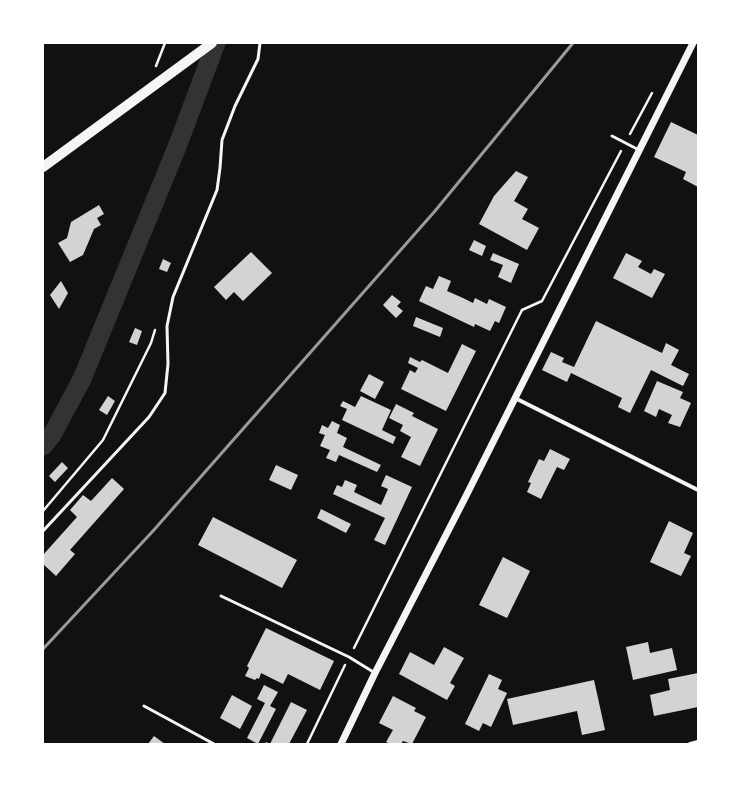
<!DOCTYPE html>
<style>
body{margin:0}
#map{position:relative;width:741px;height:787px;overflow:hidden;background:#111;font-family:"Space Grotesk",sans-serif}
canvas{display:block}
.frame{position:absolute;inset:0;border:44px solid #fff;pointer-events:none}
</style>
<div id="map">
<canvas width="741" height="787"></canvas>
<div class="frame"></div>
</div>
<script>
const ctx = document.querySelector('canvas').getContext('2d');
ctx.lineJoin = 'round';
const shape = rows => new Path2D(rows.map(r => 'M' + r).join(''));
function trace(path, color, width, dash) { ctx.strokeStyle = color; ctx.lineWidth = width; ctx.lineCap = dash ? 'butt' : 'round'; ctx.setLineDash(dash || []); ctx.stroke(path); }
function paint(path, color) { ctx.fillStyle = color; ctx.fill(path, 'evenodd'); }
trace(shape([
 [43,446,52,435,82,379,177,147,216,43]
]), '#333', 19);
paint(shape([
 [671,122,698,135,698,187,683,179,686,172,654,157],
 [516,171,528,177,514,201,528,209,522,219,539,228,527,250,479,224,494,196],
 [99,205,104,214,97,218,101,225,94,229,83,255,70,262,58,243,67,238,71,222],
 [474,240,486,246,482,256,469,250],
 [251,252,272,273,243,301,234,292,226,300,214,287],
 [493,253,519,264,511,283,498,277,503,265,490,260],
 [626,253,642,261,638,267,651,274,654,269,665,274,652,298,613,278],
 [163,259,171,263,167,272,159,269],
 [439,276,451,281,447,291,463,298,473,303,475,298,487,304,489,299,506,307,499,323,495,321,490,331,475,324,474,327,419,301,426,286,433,289],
 [61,281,68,293,59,309,50,295],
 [392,295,401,302,397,306,403,311,396,318,383,305],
 [416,317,443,328,440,337,413,326],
 [596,321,662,353,666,343,679,350,671,365,689,374,683,386,651,370,630,413,618,407,622,398,571,373,567,382,542,370,551,352,564,358,562,362,574,367],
 [135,328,142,331,137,345,129,342],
 [462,344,476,351,446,411,401,389,410,370,415,373,418,368,408,363,410,357,420,362,422,360,448,373],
 [369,374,384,382,375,399,360,391],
 [657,381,683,392,680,398,691,403,680,427,668,423,672,415,659,409,656,417,644,411],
 [108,396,115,401,107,415,99,410],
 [361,396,391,410,382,430,396,437,393,444,342,420,347,409,340,406,343,401,355,407],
 [396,404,414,413,412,416,438,429,420,466,401,457,411,437,400,431,403,425,389,418],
 [332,421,340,425,337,433,347,438,343,447,381,465,377,472,339,455,336,462,326,458,330,450,320,446,325,435,319,433,322,425,328,428],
 [550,449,570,459,564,470,557,467,541,499,527,492,531,483,528,482,539,459,544,461],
 [62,462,68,468,55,482,49,476],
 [276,465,298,475,291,490,269,480],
 [386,475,412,487,385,545,374,540,385,518,333,494,337,485,342,487,345,480,357,485,354,492,381,505,388,489,381,486],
 [112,478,124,489,70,550,75,554,56,576,43,564,43,555,77,517,70,510,83,495,91,501],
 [321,509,351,524,346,533,317,518],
 [213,517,297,560,282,588,198,545],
 [669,521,693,533,684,553,691,556,681,576,650,562],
 [503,557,530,571,507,618,479,605],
 [266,628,334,661,320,690,288,674,283,684,261,673,259,679,257,678,255,680,245,676,249,668,247,666],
 [648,642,650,653,672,648,677,670,633,680,626,647],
 [444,647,464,658,450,683,455,686,447,700,399,674,410,652,434,665],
 [698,673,698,707,654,716,650,695,670,690,668,679],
 [489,674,502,680,498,689,507,693,491,727,483,723,479,731,465,724],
 [594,680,605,730,582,735,577,711,513,725,507,699],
 [264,685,278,692,270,706,276,709,258,744,247,738,265,703,257,699],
 [232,695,252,706,240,729,220,718],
 [393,696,416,708,414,711,426,717,412,744,403,741,401,744,391,744,386,742,393,730,379,723],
 [291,702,307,710,289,744,265,744,266,742,270,744],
 [154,736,165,744,148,744]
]), '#d3d3d3');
trace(shape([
 [156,66,165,43],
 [630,134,652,93],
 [43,511,103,440,151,343,155,330],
 [354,648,522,310,542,301,621,151],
 [307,744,345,665]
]), '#f5f5f5', 2.5);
trace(shape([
 [612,136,639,150],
 [43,531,149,417,165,393,168,364,167,326,173,297,217,190,220,168,222,140,235,106,258,59,260,43],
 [221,596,349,657,375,673],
 [144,706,214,744]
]), '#f5f5f5', 3);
trace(shape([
 [515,398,698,490],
 [690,744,698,742]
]), '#f5f5f5', 4);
trace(shape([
 [341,744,375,673,465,498,693,43]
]), '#f5f5f5', 7);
trace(shape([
 [43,167,212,43]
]), '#f5f5f5', 10);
trace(shape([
 [43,649,153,531,435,211,573,43]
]), '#9a9a9a', 3);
</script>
